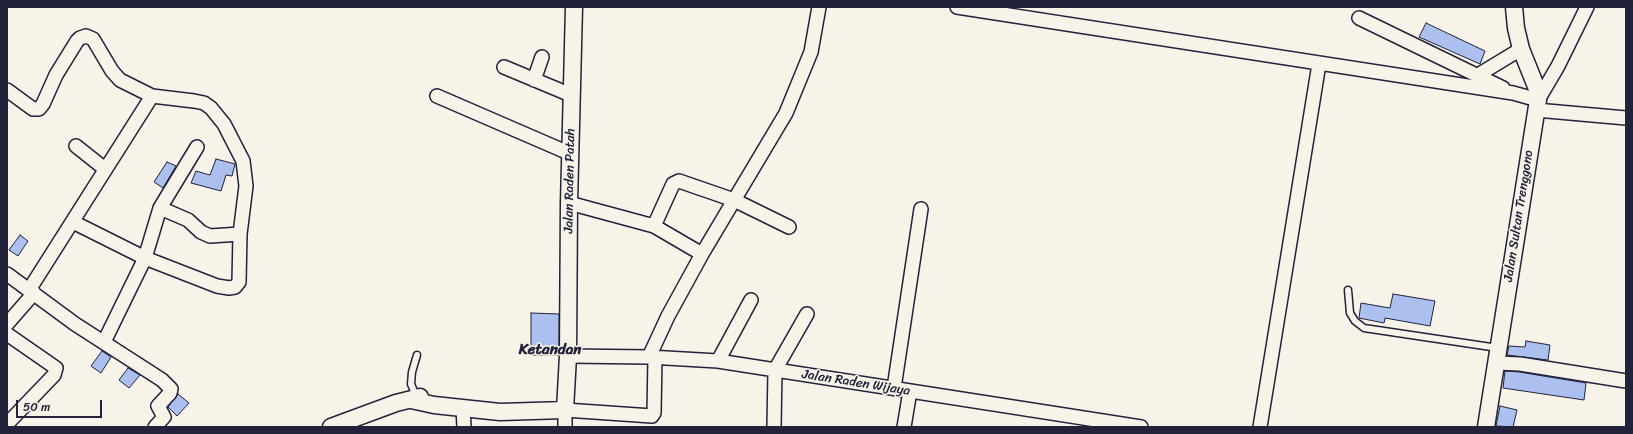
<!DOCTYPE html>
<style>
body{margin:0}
#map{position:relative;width:1633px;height:434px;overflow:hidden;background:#f7f3e8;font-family:Sriracha,sans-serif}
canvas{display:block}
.frame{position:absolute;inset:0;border:8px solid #22223b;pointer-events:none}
.scale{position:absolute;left:16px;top:400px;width:86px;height:18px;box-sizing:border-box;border:2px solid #22223b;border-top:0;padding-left:5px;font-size:12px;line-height:14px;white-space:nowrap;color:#22223b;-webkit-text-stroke:3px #f7f3e8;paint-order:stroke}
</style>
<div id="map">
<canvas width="1633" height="434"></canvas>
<div class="frame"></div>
<div class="scale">50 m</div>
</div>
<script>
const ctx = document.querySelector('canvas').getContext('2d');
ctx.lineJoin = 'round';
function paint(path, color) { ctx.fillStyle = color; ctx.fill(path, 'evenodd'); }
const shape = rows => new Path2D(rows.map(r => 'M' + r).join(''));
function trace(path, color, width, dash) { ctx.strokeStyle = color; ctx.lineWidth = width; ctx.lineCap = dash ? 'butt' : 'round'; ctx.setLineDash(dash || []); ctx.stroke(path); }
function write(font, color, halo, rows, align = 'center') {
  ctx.font = font + ' Sriracha,sans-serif'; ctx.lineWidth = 3; ctx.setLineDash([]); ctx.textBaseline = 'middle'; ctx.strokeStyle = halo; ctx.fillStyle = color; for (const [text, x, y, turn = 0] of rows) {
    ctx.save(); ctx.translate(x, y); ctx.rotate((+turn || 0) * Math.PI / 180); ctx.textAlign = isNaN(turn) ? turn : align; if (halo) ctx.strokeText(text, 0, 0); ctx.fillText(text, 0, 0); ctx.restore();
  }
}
const building = shape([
 [1426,23,1485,51,1480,64,1419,37,1426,23],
 [216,159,235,164,232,176,226,175,221,191,191,183,196,171,210,175,216,159],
 [167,162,176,166,163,188,154,182,167,162],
 [20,235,28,241,18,256,9,250,20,235],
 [1393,294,1435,301,1430,326,1385,318,1384,323,1359,318,1361,303,1390,308,1393,294],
 [531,313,559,314,559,355,531,355,531,313],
 [1526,341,1550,345,1548,360,1507,355,1509,346,1525,347,1526,341],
 [102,351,111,357,101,373,91,366,102,351],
 [128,368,140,375,129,388,119,380,128,368],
 [1505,371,1519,372,1586,383,1584,400,1503,388,1505,371],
 [178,394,189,403,177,416,168,407,178,394],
 [1500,406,1517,410,1513,427,1496,426,1500,406]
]);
paint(building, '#acc0ef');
trace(building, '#22223b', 1);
const service = shape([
 [1348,290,1350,313,1355,321,1364,328,1498,348],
 [416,396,411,384,412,372,417,355]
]);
const minor = shape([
 [957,7,1513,93,1538,100,1558,66,1587,7],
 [1359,18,1503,88],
 [504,67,571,95],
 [1478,75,1521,49],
 [534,80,542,57],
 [7,90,33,109,39,109,43,104,56,75,77,41,80,38,86,36,93,39,112,71,120,80,152,96,194,101,204,103,211,108,224,124,243,161,246,186,240,234,239,282,235,287,229,288,217,286,145,258,73,222],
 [437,96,571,154],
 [1536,110,1626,118],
 [76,146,105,169],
 [569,203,654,226,702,254],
 [160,208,188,220,201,232,210,236,240,234],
 [654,226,673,184,679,181,734,200,789,227],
 [7,274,75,324,162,380,171,389,170,393,158,406,164,417,155,427],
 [29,290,152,96],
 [7,324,34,293],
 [7,334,56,368,54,375,7,424],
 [104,342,145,258,160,208,197,147],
 [568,356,649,357,718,361,1141,427],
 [649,357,668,316,702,254,786,113,811,52,819,7],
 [718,361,751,300],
 [1496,363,1520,364,1626,381],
 [894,388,921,209],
 [463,408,464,427],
 [565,427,565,410,652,416,654,413,655,357],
 [774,427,775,370,807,314],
 [904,427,910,391],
 [1260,427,1319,64]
]);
const tertiary = shape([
 [411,400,434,405,500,412,565,410,568,356,569,203,574,7],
 [331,427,396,403,420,397],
 [1486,427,1538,100,1537,89,1521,49,1516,28,1514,7]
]);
trace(service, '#22223b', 9);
trace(minor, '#22223b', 16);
trace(tertiary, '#22223b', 19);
trace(service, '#f7f3e8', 6);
trace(minor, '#f7f3e8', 13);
trace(tertiary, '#f7f3e8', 16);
write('13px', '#22223b', '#f7f3e8', [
 ["Jalan Raden Patah",570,181,-89],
 ["Jalan Sultan Trenggono",1519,216,-81],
 ["Jalan Raden Wijaya",856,383,9]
]);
write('bold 15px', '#22223b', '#f7f3e8', [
 ["Ketandan",550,350]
]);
</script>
